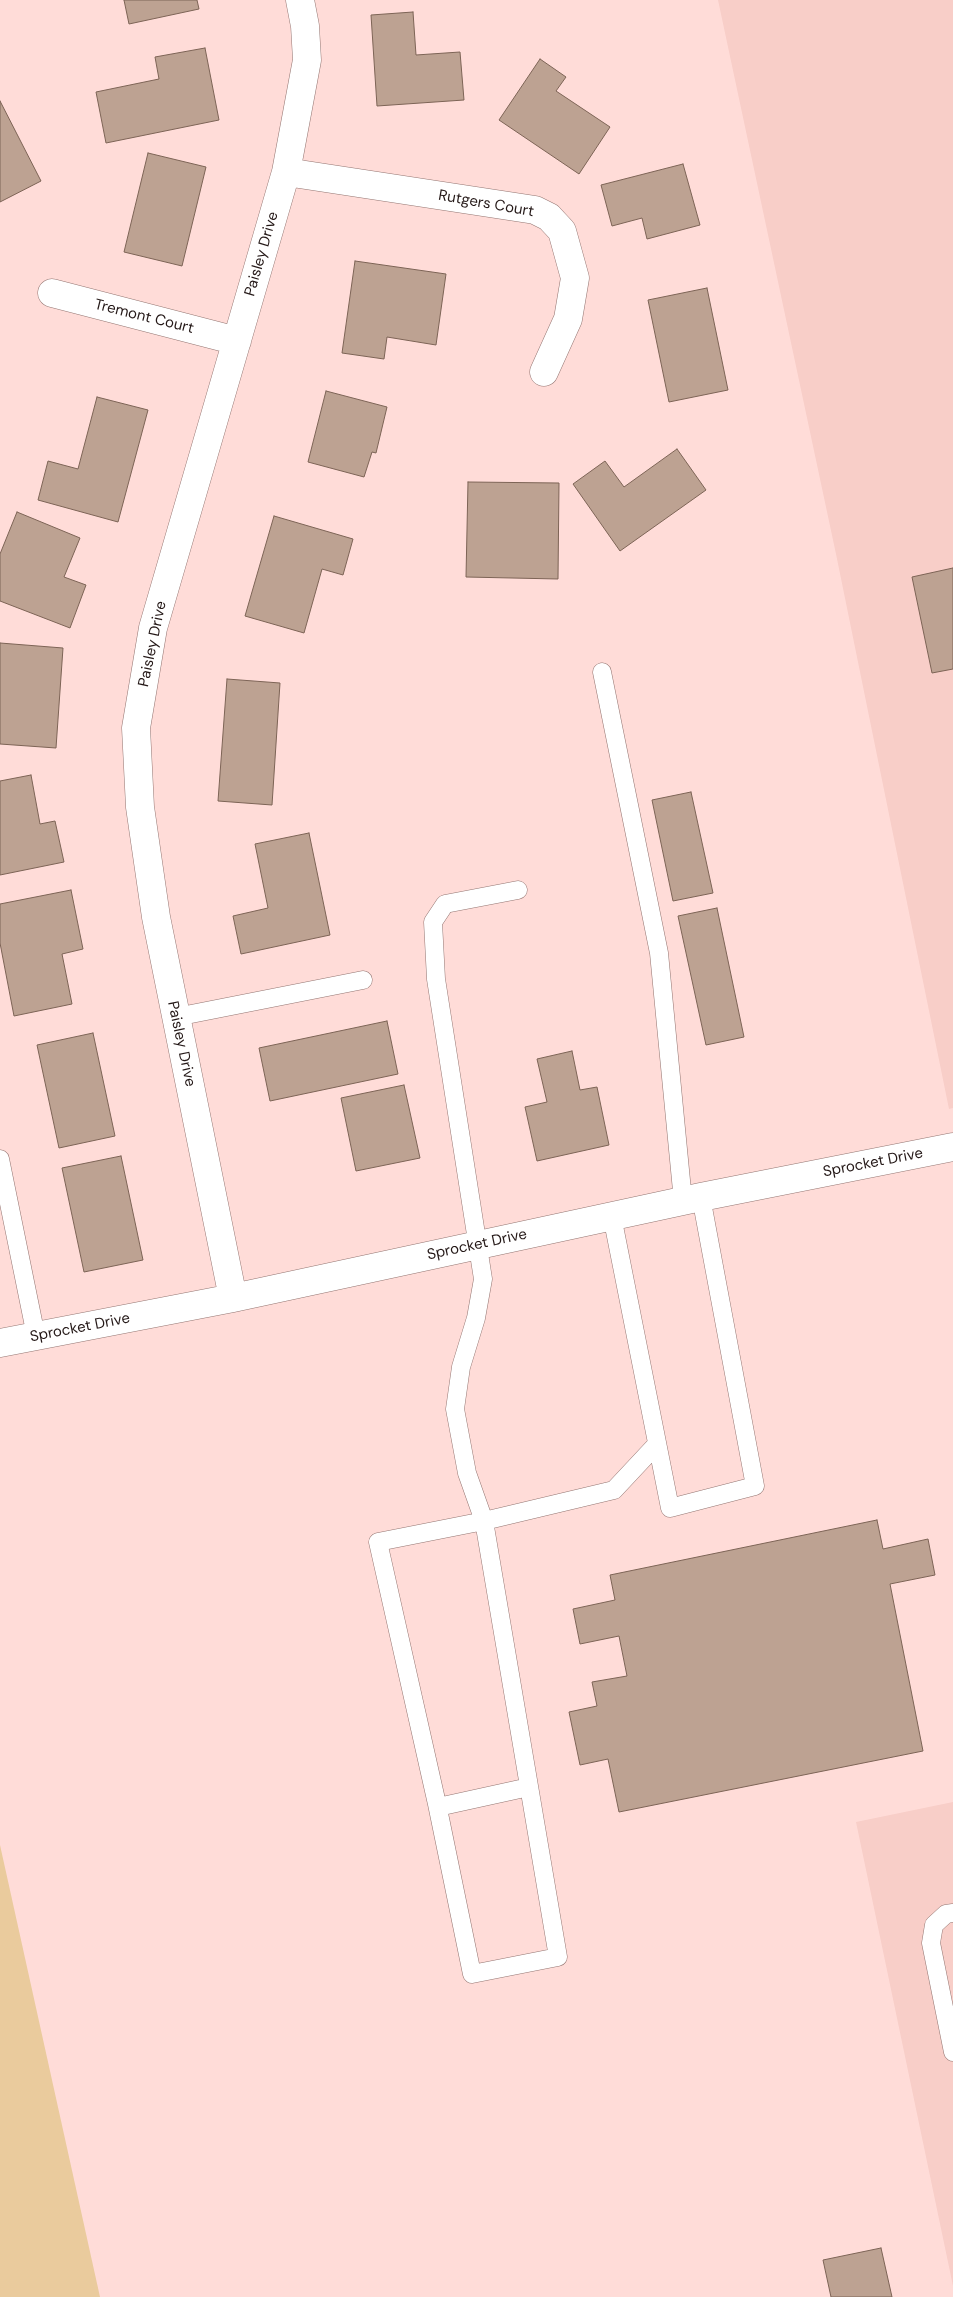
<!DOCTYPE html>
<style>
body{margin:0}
canvas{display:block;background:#ffdcd8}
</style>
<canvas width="953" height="2297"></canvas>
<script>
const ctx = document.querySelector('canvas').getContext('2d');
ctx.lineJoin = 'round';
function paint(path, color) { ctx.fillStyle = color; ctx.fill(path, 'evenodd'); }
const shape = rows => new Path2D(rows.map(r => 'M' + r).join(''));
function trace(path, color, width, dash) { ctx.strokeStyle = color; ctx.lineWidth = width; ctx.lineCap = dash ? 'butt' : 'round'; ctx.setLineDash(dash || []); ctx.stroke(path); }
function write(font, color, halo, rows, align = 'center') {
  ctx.font = font + ' "DM Sans",sans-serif'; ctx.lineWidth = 4.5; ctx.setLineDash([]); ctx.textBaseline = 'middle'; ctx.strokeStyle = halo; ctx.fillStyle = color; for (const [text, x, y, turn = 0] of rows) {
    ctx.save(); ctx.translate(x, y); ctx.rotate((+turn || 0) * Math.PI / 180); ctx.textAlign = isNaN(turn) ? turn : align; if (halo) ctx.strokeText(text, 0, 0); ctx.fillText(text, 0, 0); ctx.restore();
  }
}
paint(shape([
 [718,0,953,0,953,1108,949,1109,836,554],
 [953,1802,953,2286,856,1822]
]), '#f8cec8');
paint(shape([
 [0,1845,100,2297,0,2297]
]), '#eacb9d');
const building = shape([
 [124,0,197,0,199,9,129,24,124,0],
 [413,12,416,55,460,52,464,100,377,106,371,15,413,12],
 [205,48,219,120,106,143,96,92,159,79,155,57,205,48],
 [540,59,566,77,556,91,610,127,579,174,499,120,540,59],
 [0,101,41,181,0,202,0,101],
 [148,153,206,167,182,266,124,252,148,153],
 [683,164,700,225,647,239,642,218,612,226,601,185,683,164],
 [355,261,446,274,436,345,387,337,384,359,342,353,355,261],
 [707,288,728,390,669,402,648,300,707,288],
 [326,391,387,407,376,453,372,452,364,477,308,462,326,391],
 [97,397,148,410,118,522,38,500,48,461,78,469,97,397],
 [677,449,706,490,620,551,573,484,605,461,624,487,677,449],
 [468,482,559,483,558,579,466,577,468,482],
 [17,512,80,538,64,577,86,585,70,628,0,601,0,554,17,512],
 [274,516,353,539,343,575,322,569,304,633,245,616,274,516],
 [953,568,953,669,932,673,912,577,953,568],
 [0,643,63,648,56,748,0,744,0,643],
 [227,679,280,683,272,805,218,801,227,679],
 [31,775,40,824,55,821,64,862,0,875,0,781,31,775],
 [691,792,713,893,673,901,652,800,691,792],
 [309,833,330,935,241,954,233,916,268,908,255,844,309,833],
 [71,890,83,949,62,954,72,1004,14,1016,0,943,0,904,71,890],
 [717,908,744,1037,706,1045,678,916,717,908],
 [387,1021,398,1074,270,1101,259,1048,387,1021],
 [93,1033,115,1136,59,1148,37,1045,93,1033],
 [572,1051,580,1090,597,1087,609,1145,537,1161,525,1107,547,1102,537,1059,572,1051],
 [404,1085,420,1158,356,1171,341,1098,404,1085],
 [121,1156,143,1260,84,1272,62,1168,121,1156],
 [877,1520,883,1549,928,1539,935,1575,890,1584,923,1751,619,1812,608,1759,580,1765,569,1712,597,1706,592,1682,627,1676,619,1636,580,1644,573,1609,615,1600,610,1575,877,1520],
 [881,2248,892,2297,831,2297,823,2260,881,2248]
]);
paint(building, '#bda292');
trace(building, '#7d6456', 1);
const lane = shape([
 [602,672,659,953,683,1201],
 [518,890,445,904,433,922,436,979,483,1279,476,1318,461,1367,455,1409,467,1473,484,1521,558,1957,472,1974,437,1804,378,1542,484,1521,614,1490,657,1444],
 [176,1017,363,980],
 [0,1159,36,1336],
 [612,1216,670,1508,755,1486,701,1197],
 [438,1807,529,1787],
 [953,1913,946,1914,934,1925,931,1943,953,2052]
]);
const street = shape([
 [286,172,535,210,549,217,562,231,575,278,568,319,544,372],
 [52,293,237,341],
 [233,1298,156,917,140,807,136,728,153,628,286,172,307,60,305,26,300,0],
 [0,1343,233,1298,701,1197,953,1147]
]);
trace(lane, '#947672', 19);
trace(street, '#947672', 29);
trace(lane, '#fff', 18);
trace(street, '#fff', 28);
write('15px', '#241817', '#fff', [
 ["Rutgers Court",486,204,10],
 ["Paisley Drive",262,254,-74],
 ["Tremont Court",144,317,14],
 ["Paisley Drive",153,644,-78],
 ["Paisley Drive",181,1044,78],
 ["Sprocket Drive",873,1163,-11],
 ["Sprocket Drive",477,1245,-12],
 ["Sprocket Drive",80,1328,-11]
]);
</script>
